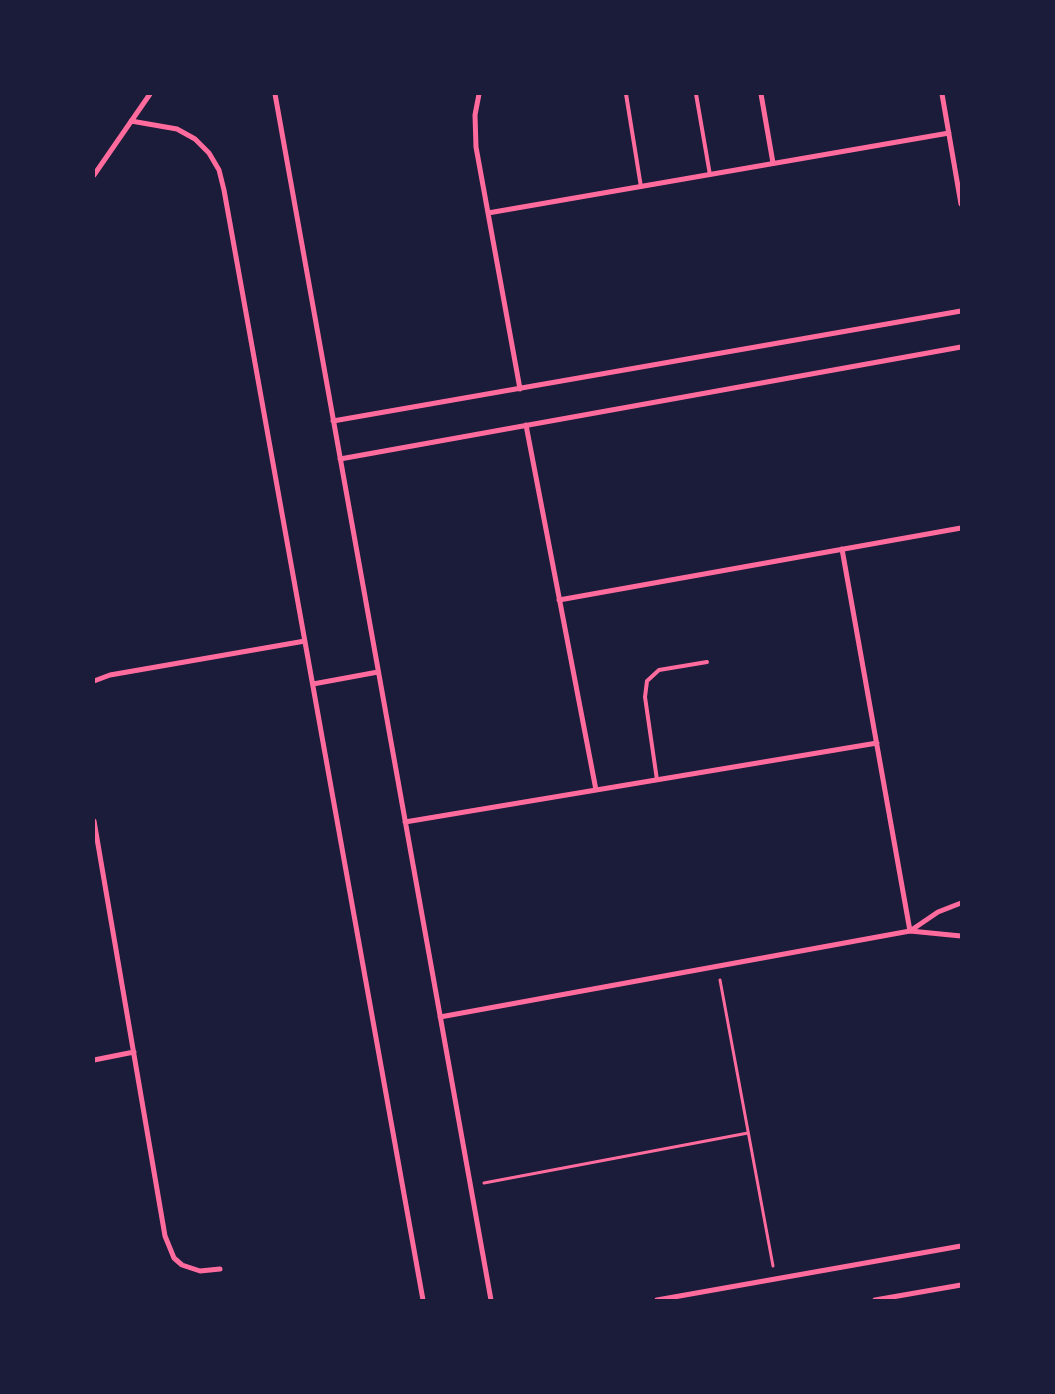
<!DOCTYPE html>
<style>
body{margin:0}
#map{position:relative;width:1055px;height:1394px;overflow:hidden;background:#1b1b3a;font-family:"Playfair Display",serif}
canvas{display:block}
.frame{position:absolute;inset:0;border:95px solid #1b1b3a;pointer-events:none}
</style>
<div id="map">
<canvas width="1055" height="1394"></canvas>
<div class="frame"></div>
</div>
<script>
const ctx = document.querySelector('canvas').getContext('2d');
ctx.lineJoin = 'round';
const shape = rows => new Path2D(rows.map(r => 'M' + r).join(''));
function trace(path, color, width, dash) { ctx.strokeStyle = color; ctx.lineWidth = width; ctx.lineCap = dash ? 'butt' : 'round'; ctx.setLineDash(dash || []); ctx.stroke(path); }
trace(shape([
 [720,980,773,1266],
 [484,1183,748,1133]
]), '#ff6b9d', 3);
trace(shape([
 [626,94,641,187],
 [696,94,710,175],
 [657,780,645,697,647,681,659,670,707,662]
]), '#ff6b9d', 4);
trace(shape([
 [275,94,491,1300],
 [479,94,475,115,476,147,520,389],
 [761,94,773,163],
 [942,94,961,204],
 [131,121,177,129,195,139,209,153,219,170,224,190,423,1300],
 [94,175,150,94],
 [488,213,949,133],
 [333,421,961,311],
 [526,425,596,790],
 [340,459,961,347],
 [842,549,910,931],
 [559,600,961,528],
 [94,681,110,675,305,641],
 [313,684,378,672],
 [94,821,165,1236,174,1258,182,1265,200,1271,220,1269],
 [405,822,877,743],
 [910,931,938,912,961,903],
 [440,1017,910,931,961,936],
 [94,1060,134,1052],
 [657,1300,961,1246],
 [875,1300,961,1285]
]), '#ff6b9d', 5);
</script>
